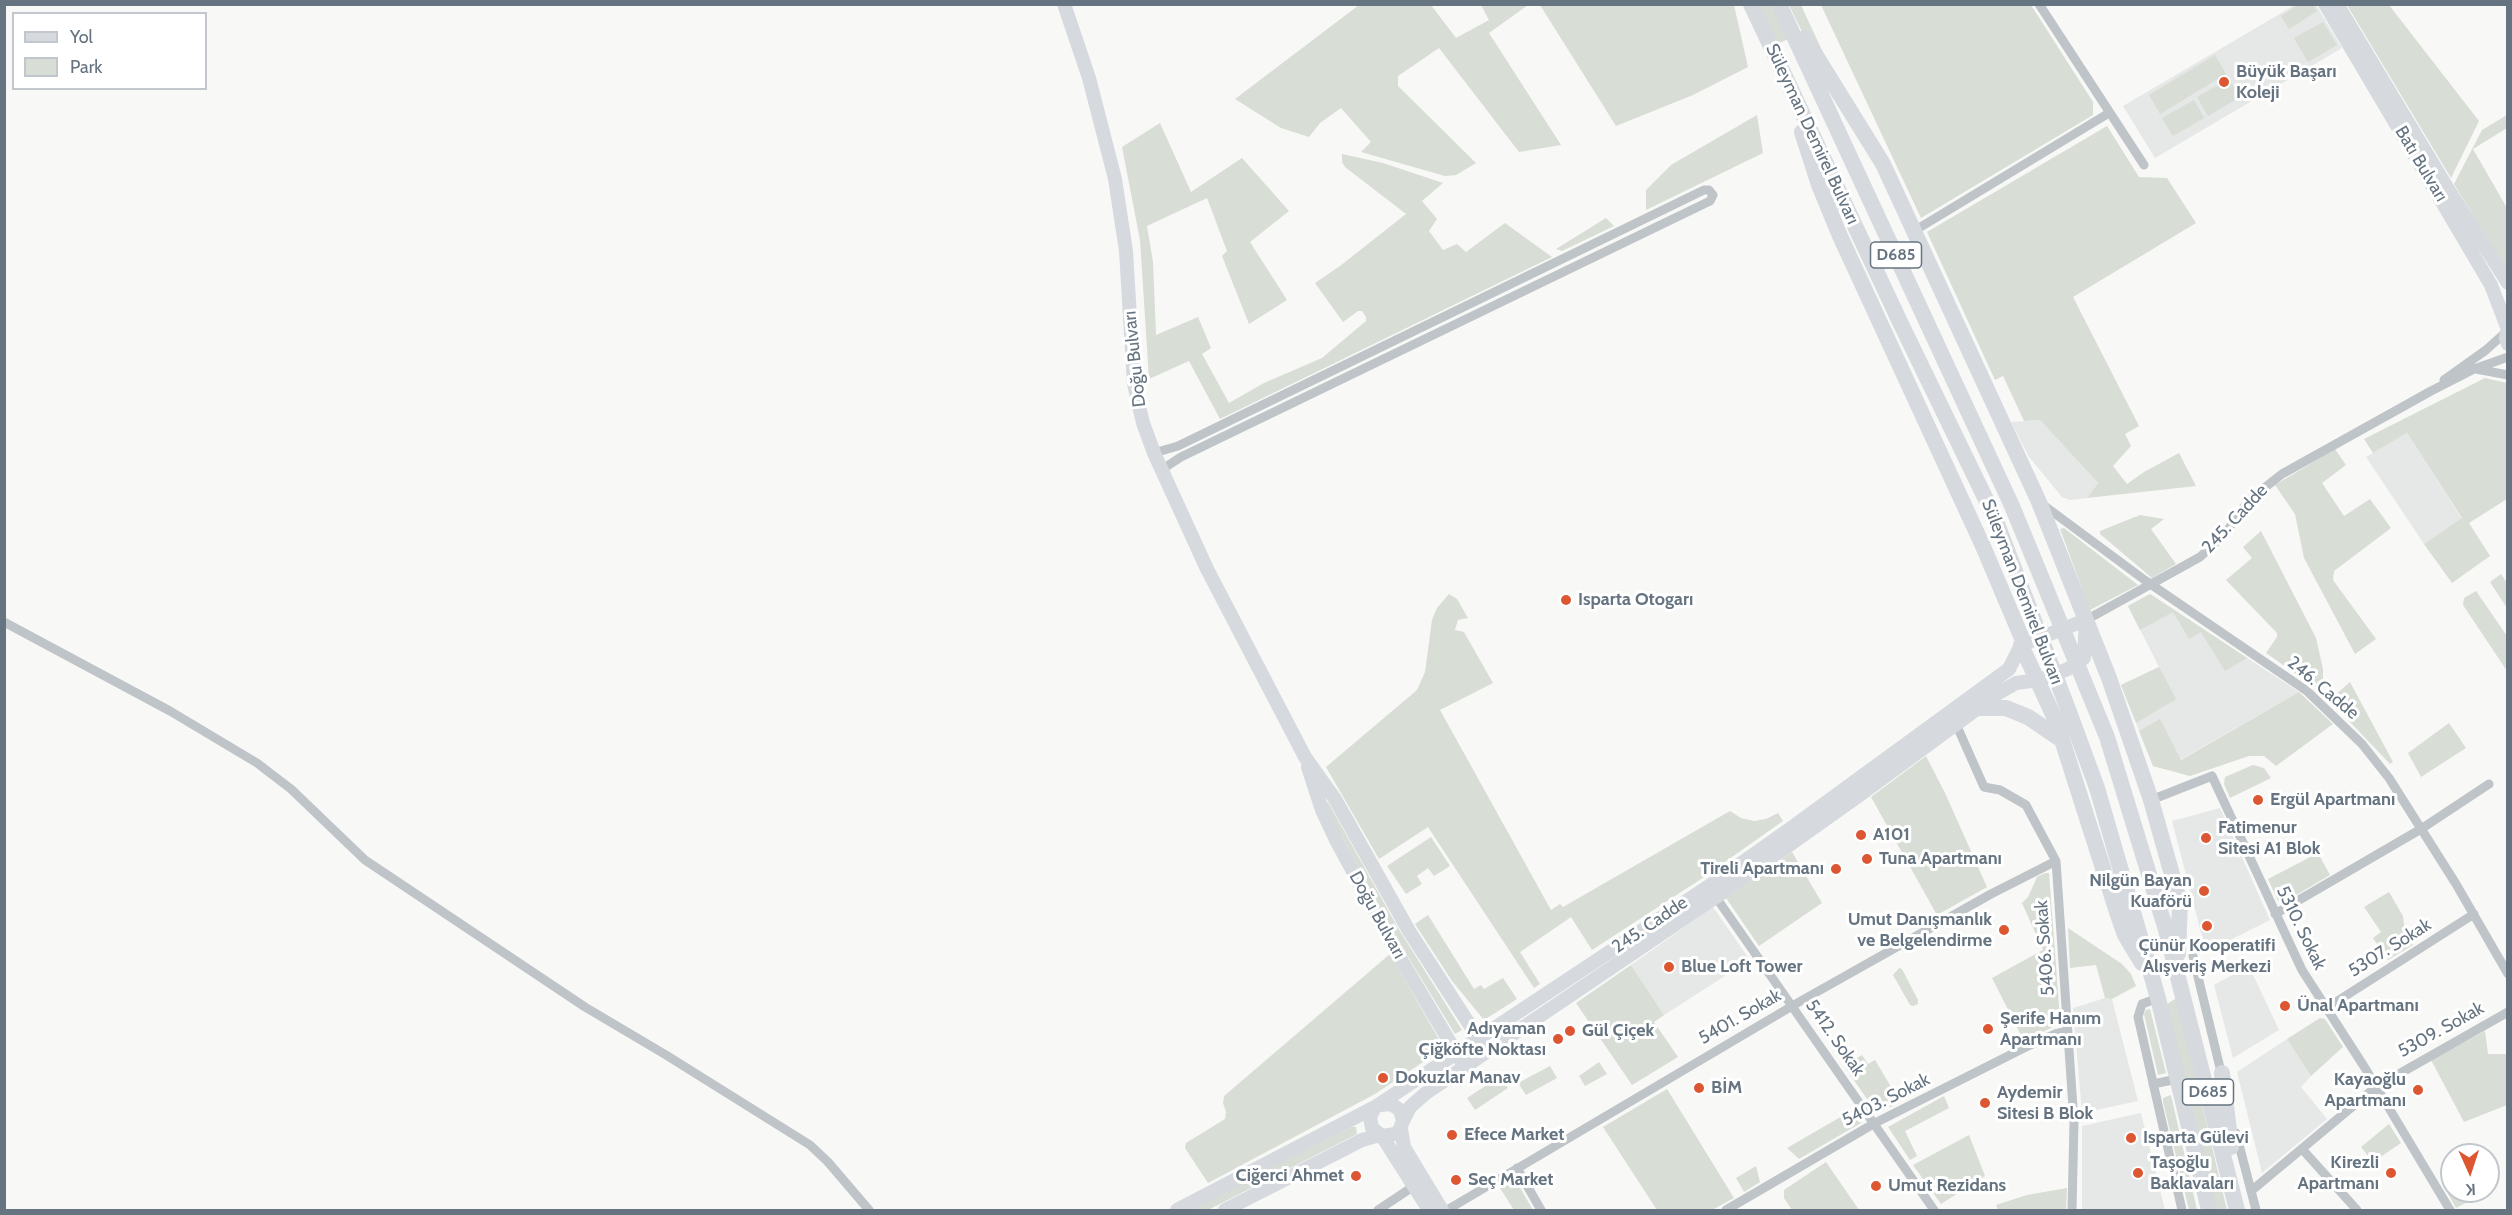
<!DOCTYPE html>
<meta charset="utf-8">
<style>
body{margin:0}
#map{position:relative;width:2512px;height:1215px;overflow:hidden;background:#f8f8f6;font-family:Cabin,sans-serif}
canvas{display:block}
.frame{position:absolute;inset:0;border:6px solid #657480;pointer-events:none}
.legend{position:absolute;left:12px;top:12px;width:195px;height:78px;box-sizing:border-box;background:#fff;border:2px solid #c1c7cc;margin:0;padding:8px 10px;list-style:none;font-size:18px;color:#657480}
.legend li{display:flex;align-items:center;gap:12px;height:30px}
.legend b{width:30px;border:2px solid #c1c7cc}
.north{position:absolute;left:2440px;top:1143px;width:60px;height:60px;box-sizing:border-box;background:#fff;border:2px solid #c1c7cc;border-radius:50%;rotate:177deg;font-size:16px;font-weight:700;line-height:24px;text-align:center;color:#657480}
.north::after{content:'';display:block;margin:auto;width:21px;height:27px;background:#dd5632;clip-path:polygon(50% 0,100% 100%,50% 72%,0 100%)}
</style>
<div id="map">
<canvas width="2512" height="1215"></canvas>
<div class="frame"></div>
<ul class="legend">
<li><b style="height:8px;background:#d6dade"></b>Yol</li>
<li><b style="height:16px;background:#d8ddd5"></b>Park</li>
</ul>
<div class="north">K</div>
</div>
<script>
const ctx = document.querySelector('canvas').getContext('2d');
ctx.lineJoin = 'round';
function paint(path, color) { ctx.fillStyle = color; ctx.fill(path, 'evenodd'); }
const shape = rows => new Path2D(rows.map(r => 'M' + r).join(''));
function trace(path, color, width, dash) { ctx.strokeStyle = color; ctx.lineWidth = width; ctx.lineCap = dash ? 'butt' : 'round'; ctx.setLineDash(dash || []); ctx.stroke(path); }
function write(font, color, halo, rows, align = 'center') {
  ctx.font = font + ' Cabin,sans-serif'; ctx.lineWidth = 6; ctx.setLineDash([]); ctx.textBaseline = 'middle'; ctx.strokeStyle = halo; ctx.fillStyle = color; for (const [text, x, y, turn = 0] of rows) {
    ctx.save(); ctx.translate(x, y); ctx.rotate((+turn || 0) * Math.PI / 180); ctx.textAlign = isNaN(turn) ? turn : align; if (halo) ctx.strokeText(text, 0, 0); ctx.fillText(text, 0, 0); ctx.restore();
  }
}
paint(shape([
 [2295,5,2316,5,2342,48,2155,158,2123,106],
 [2040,420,2098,483,2087,498,2070,500,2062,497,2029,457,2011,422],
 [2407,433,2462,519,2424,544,2366,457],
 [2150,594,2299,692,2164,769,2153,766,2121,685,2159,667,2128,606],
 [2220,808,2270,920,2206,952,2172,821],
 [1713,907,1750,960,1664,1015,1631,965],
 [2249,966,2279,1030,2233,1058,2214,985],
 [2105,998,2112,999,2138,1101,2082,1113,2073,1008],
 [2287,1039,2311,1076,2301,1087,2327,1119,2262,1173,2237,1072],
 [2141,1113,2165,1210,2082,1210,2082,1126]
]), '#e6e7e7');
paint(shape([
 [2300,4,2313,5,2317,11,2289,29,2281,16],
 [1359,5,1431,5,1456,38,1489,20,1481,5,1528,5,1489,33,1561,145,1519,152,1439,48,1398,76,1398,86,1476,163,1456,175,1445,176,1361,152,1371,142,1341,108,1320,123,1309,137,1281,128,1235,99],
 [1540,5,1734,5,1748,67,1693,95,1616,126],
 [1759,5,1772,5,1788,39,1778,44],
 [1789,5,1801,5,1849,109,1807,42],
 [1821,5,2031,5,2093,102,2093,115,1921,218],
 [2347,5,2389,5,2479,121,2451,178],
 [2323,22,2337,45,2308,62,2294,38],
 [2215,55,2226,74,2160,114,2149,95],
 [2229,79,2240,97,2208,116,2197,97],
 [2194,100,2204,118,2173,136,2162,118],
 [1757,115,1763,153,1646,210,1646,190,1671,165],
 [2507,115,2507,128,2473,149,2507,208,2507,271,2454,184,2482,130],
 [1160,123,1191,192,1242,158,1289,211,1250,242,1287,300,1249,324,1222,256,1227,251,1207,198,1147,226,1153,262,1156,335,1198,317,1211,348,1202,354,1229,403,1264,383,1322,358,1366,321,1366,317,1362,311,1358,311,1343,322,1315,283,1340,266,1406,214,1345,167,1342,162,1342,154,1383,163,1443,183,1422,201,1437,219,1429,231,1443,250,1457,244,1466,252,1505,223,1552,257,1220,419,1189,361,1149,379,1140,240,1122,147],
 [2107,126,2139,177,2167,178,2196,223,2073,297,2139,426,2125,434,2131,446,2113,466,2127,484,2144,472,2179,453,2196,486,2087,498,2098,483,2040,420,2024,421,2003,376,1995,380,1927,232],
 [1606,218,1614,226,1562,251,1556,249],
 [2485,378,2507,383,2507,499,2469,523,2490,556,2452,583,2424,544,2462,518,2407,433,2373,453,2364,439],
 [2335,449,2346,465,2322,483,2344,516,2370,499,2391,528,2334,571,2333,580,2376,639,2355,654,2304,558,2295,514,2275,485],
 [2140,515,2164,519,2151,529,2176,564,2152,578,2100,534,2100,531],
 [2064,528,2138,585,2090,610,2060,529],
 [2261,531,2316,638,2323,669,2323,685,2319,690,2266,653,2277,637,2277,633,2226,580,2252,558,2243,547],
 [2501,574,2507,583,2507,608,2490,582],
 [2476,591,2507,636,2507,671,2463,605,2464,598],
 [1449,594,1457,599,1468,618,1458,620,1455,630,1464,632,1493,683,1440,710,1551,910,1560,904,1563,907,1730,811,1741,818,1754,821,1766,819,1778,813,1783,821,1698,881,1592,950,1571,917,1520,952,1540,984,1534,988,1428,827,1379,859,1326,767,1417,690,1425,672,1432,620,1437,608],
 [2150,594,2170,607,2247,658,2225,671,2201,632,2189,639,2173,612,2140,630,2128,606],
 [2159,667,2176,699,2136,723,2121,685],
 [2350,682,2393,762,2390,764,2333,704,2333,697],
 [2299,692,2333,724,2276,766,2264,756,2249,756,2190,776,2153,766,2139,731,2160,719,2181,760],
 [2449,723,2466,748,2421,777,2408,753],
 [1926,756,1945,793,1987,887,1937,915,1871,797],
 [2253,765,2264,768,2271,778,2230,798,2224,784,2225,777],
 [1328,802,1398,928,1462,1030,1455,1034,1399,942,1333,820,1326,803],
 [1431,837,1450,866,1434,876,1428,868,1417,876,1422,884,1406,894,1387,866],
 [1792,852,1822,903,1759,946,1726,898],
 [2318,853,2330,875,2283,903,2278,901,2268,879],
 [2045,873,2049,873,2060,1019,2057,1025,2024,1041,1992,978,2043,950,2022,903,2028,897,2037,877],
 [2389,892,2403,916,2405,932,2413,945,2388,960,2373,938,2381,932,2364,907],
 [1428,915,1474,989,1481,985,1484,989,1503,978,1517,999,1484,1020,1452,981,1415,924],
 [2068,928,2122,964,2131,974,2136,986,2112,999,2105,998,2096,965,2070,968],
 [1390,954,1444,1048,1375,1094,1208,1183,1185,1148,1186,1143,1225,1119,1226,1112,1223,1103,1224,1096],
 [1631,965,1664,1015,1654,1022,1678,1057,1632,1085,1576,1003],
 [1899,968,1902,969,1918,1000,1918,1004,1913,1006,1910,1005,1893,975],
 [2175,999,2177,1000,2227,1210,2215,1210,2167,1004],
 [2150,1009,2166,1073,2158,1075,2144,1014,2146,1010],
 [2320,1018,2325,1019,2343,1047,2311,1076,2287,1039],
 [2485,1031,2488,1054,2507,1054,2507,1105,2464,1122,2431,1060],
 [1862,1055,1868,1064,1875,1060,1900,1102,1882,1111,1874,1109,1844,1066],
 [1599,1062,1607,1074,1585,1086,1579,1076],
 [1550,1066,1557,1078,1526,1095,1518,1083],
 [1499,1077,1508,1088,1475,1110,1467,1098],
 [1667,1089,1734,1198,1712,1210,1657,1210,1603,1127],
 [2171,1095,2197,1210,2189,1210,2163,1102,2163,1098],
 [1944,1096,1949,1108,1905,1131,1917,1156,1910,1160,1888,1127],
 [1856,1108,1862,1117,1861,1123,1799,1159,1787,1148],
 [2389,1124,2401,1143,2373,1162,2361,1147],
 [1352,1127,1356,1127,1357,1134,1208,1210,1189,1210],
 [1969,1135,1985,1176,1941,1204,1913,1165],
 [1826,1162,1859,1210,1792,1210,1784,1198,1784,1190],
 [1756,1166,1760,1182,1744,1192,1736,1178],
 [1515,1179,1533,1210,1514,1210,1500,1188],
 [2452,1181,2452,1191,2488,1191,2456,1208,2443,1185],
 [2067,1188,2066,1210,1998,1210,1996,1205,2027,1195]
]), '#d8ddd5');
trace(shape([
 [2039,4,2144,165],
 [1914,231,2109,113],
 [2476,369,2508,375],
 [2444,380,2486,350,2506,332],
 [1154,453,1178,446,1704,190,1709,190,1713,195,1710,201,1181,457,1161,470],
 [2042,504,2146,581,2307,691,2362,744,2389,778,2456,884,2508,974],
 [2086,620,2200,557,2224,535,2249,500,2282,474,2431,391,2474,369,2508,357],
 [4,622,170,711,257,763,291,789,365,860,585,1007,666,1055,810,1145,828,1162,869,1210],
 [1956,724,1984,787,2000,790,2026,805,2056,861,2074,1122,2072,1210],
 [2151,800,2212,776,2302,970,2365,1068,2450,1210],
 [1713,893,1934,1210],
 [2275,914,2421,829,2489,784],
 [2193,956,2222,1076],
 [2158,998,2142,1004,2138,1017,2182,1210],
 [2325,1009,2474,914],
 [2153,1084,2177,1079],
 [2236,1133,2256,1210],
 [2302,1149,2357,1210],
 [1517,1168,1541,1210],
 [2251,1191,2376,1087,2508,1012],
 [1378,1210,1414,1186],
 [1447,1210,1799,1002,1991,894,2056,861],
 [1726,1210,1875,1123,2026,1047,2055,1034,2068,1031]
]), '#bfc4c8', 9);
trace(shape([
 [1064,4,1089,78,1115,179,1126,251,1134,384,1143,423,1154,453,1207,569,1305,757,1335,799,1409,931,1484,1047],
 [2325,4,2491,285,2507,327],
 [2337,4,2448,189,2508,283],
 [2508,327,2506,338,2508,344],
 [1308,767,1322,810,1336,840,1396,951,1461,1061],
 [1380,1105,1391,1104,1400,1110,1403,1121,1399,1131,1395,1134,1382,1136,1372,1128,1370,1117,1375,1107,1709,886,1787,831,2009,669,2021,645,2086,620,2084,658,2068,669,2039,680,2016,683,1997,694,1861,794,1716,897,1426,1093,1410,1107,1403,1121],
 [1401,1129,1404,1147,1442,1210],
 [1382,1136,1429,1210],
 [1177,1210,1375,1107],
 [1225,1210,1362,1140,1380,1135]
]), '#d6dade', 14);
trace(shape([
 [1751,4,1900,322,1994,516,2068,709,2097,788,2158,998,2209,1210],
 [1779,4,2012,506,2107,737,2166,930,2237,1210],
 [1805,38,1883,164,2039,502,2109,678,2151,800,2180,903,2178,954],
 [1802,132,1819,185,1840,236,1982,544,2024,643,2021,645,2056,721,2117,912,2125,935,2142,963],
 [1977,708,2006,708,2028,717,2062,740],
 [2222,1073,2231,1147]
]), '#d6dade', 16);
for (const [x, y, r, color] of [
 [2224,82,6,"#dd5632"],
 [1566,600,6,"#dd5632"],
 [2258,800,6,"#dd5632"],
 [1861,835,6,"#dd5632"],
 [2206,838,6,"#dd5632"],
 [1867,859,6,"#dd5632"],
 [1836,869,6,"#dd5632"],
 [2204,891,6,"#dd5632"],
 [2207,926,6,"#dd5632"],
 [2004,930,6,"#dd5632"],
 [1669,967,6,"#dd5632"],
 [2285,1006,6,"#dd5632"],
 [1988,1029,6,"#dd5632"],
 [1570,1031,6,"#dd5632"],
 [1558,1039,6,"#dd5632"],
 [1383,1078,6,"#dd5632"],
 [1699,1088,6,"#dd5632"],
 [2418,1090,6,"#dd5632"],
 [1985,1103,6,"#dd5632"],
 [1452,1135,6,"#dd5632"],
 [2131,1138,6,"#dd5632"],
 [2138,1173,6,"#dd5632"],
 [2391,1173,6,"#dd5632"],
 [1356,1176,6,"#dd5632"],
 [1456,1180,6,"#dd5632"],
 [1876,1186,6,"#dd5632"]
]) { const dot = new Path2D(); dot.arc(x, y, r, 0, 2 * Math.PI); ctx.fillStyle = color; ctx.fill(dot); trace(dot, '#fff', 2); }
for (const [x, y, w] of [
 [1896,255,51],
 [2208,1092,51]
]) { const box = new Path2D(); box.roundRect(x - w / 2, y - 13, w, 26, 4.5); ctx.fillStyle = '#fff'; ctx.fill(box); trace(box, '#657480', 1.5); }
write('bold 16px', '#657480', null, [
 ["D685",1896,255],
 ["D685",2208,1092]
]);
write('bold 18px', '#657480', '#fff', [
 ["Büyük Başarı",2236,72],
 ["Koleji",2236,93],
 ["Isparta Otogarı",1578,600],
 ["Ergül Apartmanı",2270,800],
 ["Fatimenur",2218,828],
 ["Sitesi A1 Blok",2218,849],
 ["A101",1873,835],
 ["Tuna Apartmanı",1879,859],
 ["Tireli Apartmanı",1824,869,"right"],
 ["Nilgün Bayan",2192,881,"right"],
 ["Kuaförü",2192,902,"right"],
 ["Umut Danışmanlık",1992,920,"right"],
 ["ve Belgelendirme",1992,941,"right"],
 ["Çünür Kooperatifi",2207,946,"center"],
 ["Alışveriş Merkezi",2207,967,"center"],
 ["Blue Loft Tower",1681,967],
 ["Ünal Apartmanı",2297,1006],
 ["Şerife Hanım",2000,1019],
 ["Apartmanı",2000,1040],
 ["Adıyaman",1546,1029,"right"],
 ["Çiğköfte Noktası",1546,1050,"right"],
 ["Gül Çiçek",1582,1031],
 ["Dokuzlar Manav",1395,1078],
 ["Kayaoğlu",2406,1080,"right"],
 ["Apartmanı",2406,1101,"right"],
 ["BİM",1711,1088],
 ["Aydemir",1997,1093],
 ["Sitesi B Blok",1997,1114],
 ["Efece Market",1464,1135],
 ["Isparta Gülevi",2143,1138],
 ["Taşoğlu",2150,1163],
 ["Baklavaları",2150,1184],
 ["Kirezli",2379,1163,"right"],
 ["Apartmanı",2379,1184,"right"],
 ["Ciğerci Ahmet",1344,1176,"right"],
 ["Seç Market",1468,1180],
 ["Umut Rezidans",1888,1186]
], 'left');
write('18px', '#657480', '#fff', [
 ["Süleyman Demirel Bulvarı",1812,134,65],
 ["Batı Bulvarı",2421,164,59],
 ["Doğu Bulvarı",1135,359,-96],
 ["245. Cadde",2235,519,-47],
 ["Süleyman Demirel Bulvarı",2022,592,69],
 ["246. Cadde",2323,688,40],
 ["Doğu Bulvarı",1377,915,61],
 ["245. Cadde",1650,925,-34],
 ["5310. Sokak",2301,928,64],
 ["5406. Sokak",2045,948,-94],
 ["5307. Sokak",2390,948,-32],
 ["5401. Sokak",1740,1017,-30],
 ["5309. Sokak",2441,1030,-29],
 ["5412. Sokak",1835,1038,55],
 ["5403. Sokak",1886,1100,-27]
]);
</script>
